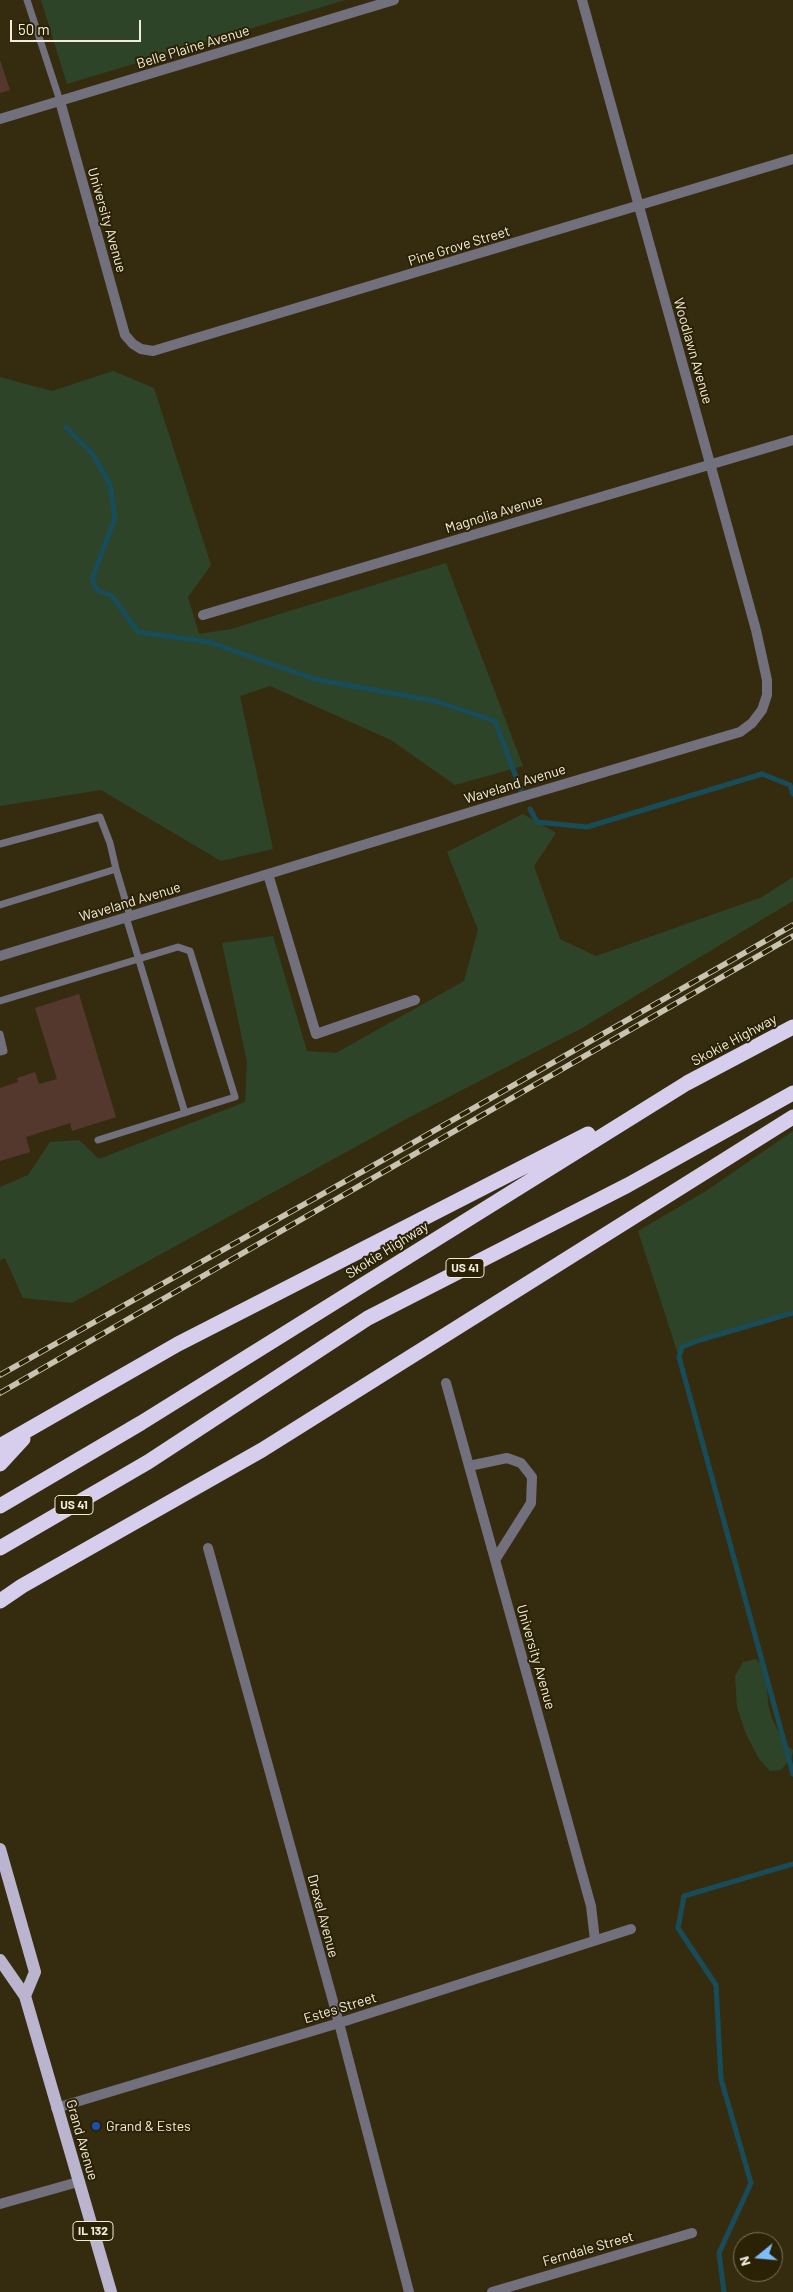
<!DOCTYPE html>
<style>
body{margin:0}
#map{position:relative;width:793px;height:2292px;overflow:hidden;background:#352c10;font-family:Barlow,sans-serif}
canvas{display:block}
.north{position:absolute;left:733px;top:2232px;width:50px;height:50px;box-sizing:border-box;background:#2b2206;border:1px solid #7a735c;border-radius:50%;rotate:253deg;font-size:14px;font-weight:700;line-height:20px;text-align:center;color:#f1ecdc}
.north::after{content:'';display:block;margin:auto;width:18px;height:22px;background:#7ebdf9;clip-path:polygon(50% 0,100% 100%,50% 72%,0 100%)}
.scale{position:absolute;left:10px;top:20px;width:131px;height:22px;box-sizing:border-box;border:2px solid #f1ecdc;border-top:0;padding-left:6px;font-size:15px;line-height:18px;white-space:nowrap;color:#f1ecdc;-webkit-text-stroke:4px #2b2206;paint-order:stroke}
</style>
<div id="map">
<canvas width="793" height="2292"></canvas>
<div class="north">N</div>
<div class="scale">50 m</div>
</div>
<script>
const ctx = document.querySelector('canvas').getContext('2d');
ctx.lineJoin = 'round';
function paint(path, color) { ctx.fillStyle = color; ctx.fill(path, 'evenodd'); }
const shape = rows => new Path2D(rows.map(r => 'M' + r).join(''));
function trace(path, color, width, dash) { ctx.strokeStyle = color; ctx.lineWidth = width; ctx.lineCap = dash ? 'butt' : 'round'; ctx.setLineDash(dash || []); ctx.stroke(path); }
function write(font, color, halo, rows, align = 'center') {
  ctx.font = font + ' Barlow,sans-serif'; ctx.lineWidth = 4; ctx.setLineDash([]); ctx.textBaseline = 'middle'; ctx.strokeStyle = halo; ctx.fillStyle = color; for (const [text, x, y, turn = 0] of rows) {
    ctx.save(); ctx.translate(x, y); ctx.rotate((+turn || 0) * Math.PI / 180); ctx.textAlign = isNaN(turn) ? turn : align; if (halo) ctx.strokeText(text, 0, 0); ctx.fillText(text, 0, 0); ctx.restore();
  }
}
paint(shape([
 [41,0,345,0,67,84],
 [113,371,154,388,211,565,188,597,199,634,231,629,446,563,523,766,455,785,391,740,270,686,240,696,273,849,221,861,101,790,0,806,0,377,52,391],
 [523,814,556,833,534,866,560,939,596,956,762,897,793,877,793,901,582,1028,408,1118,72,1303,23,1298,5,1258,0,1260,0,1187,28,1175,50,1142,79,1140,99,1159,245,1102,247,1062,222,943,273,936,307,1051,336,1053,464,981,478,930,447,852],
 [793,1131,793,1313,700,1340,682,1347,679,1357,638,1231,706,1191],
 [756,1659,766,1669,768,1704,772,1719,785,1744,793,1750,792,1757,781,1770,770,1771,759,1759,746,1734,737,1707,735,1676,743,1662]
]), '#2e4428');
trace(shape([
 [66,427,92,453,110,484,115,518,92,579,97,590,112,596,138,632,209,642,314,679,435,701,495,721,522,793],
 [530,809,537,822,587,827,762,774,790,785,793,794],
 [793,1313,700,1340,682,1347,679,1357,793,1774],
 [724,2292,719,2253,751,2183,721,2079,716,1985,678,1928,684,1896,793,1864]
]), '#194c59', 5);
paint(shape([
 [0,60,10,90,0,93],
 [79,994,116,1117,72,1131,70,1123,26,1137,30,1152,0,1161,0,1088,18,1082,17,1078,35,1072,39,1084,57,1079,35,1008]
]), '#54382e');
trace(shape([
 [27,0,60,101],
 [0,844,100,817,110,843,116,869],
 [0,905,116,869,130,916],
 [126,917,185,1113],
 [0,1001,178,947,190,951,235,1097,98,1140],
 [0,1034,4,1051,0,1052]
]), '#73707d', 7);
trace(shape([
 [60,101,125,335,133,344,141,349,153,351,793,159],
 [0,119,394,0],
 [203,615,793,440],
 [268,874,316,1034,415,1000],
 [0,956,507,801,740,732,752,723,762,710,767,695,767,680,756,630,582,0],
 [446,1383,591,1906,595,1940],
 [469,1466,507,1458,521,1463,532,1477,531,1503,495,1560],
 [208,1548,339,2023,409,2292],
 [56,2108,339,2023,631,1929],
 [0,2204,78,2182],
 [492,2292,692,2233]
]), '#73707d', 10);
trace(shape([
 [0,1849,35,1972,25,1996],
 [0,1960,25,1996,111,2292]
]), '#bbb4ce', 12);
trace(shape([
 [0,1446,178,1344,588,1134],
 [0,1464,23,1439],
 [0,1506,141,1423,687,1083,793,1027],
 [0,1548,148,1462,368,1318,628,1185,793,1093],
 [0,1601,22,1586,262,1450,793,1117]
]), '#d7ceee', 15);
const rail = shape([
 [0,1375,383,1160,793,925],
 [0,1393,793,936]
]);
trace(rail, '#c8c3b0', 5.5);
trace(rail, '#2b2206', 4, [11]);
for (const [x, y, r, color] of [
 [96,2126,5,"#1a4fb4"]
]) { const dot = new Path2D(); dot.arc(x, y, r, 0, 2 * Math.PI); ctx.fillStyle = color; ctx.fill(dot); trace(dot, '#2b2206', 2); }
for (const [x, y, w] of [
 [465,1268,38],
 [74,1505,38],
 [93,2231,40]
]) { const box = new Path2D(); box.roundRect(x - w / 2, y - 9.5, w, 19, 4); ctx.fillStyle = '#2b2206'; ctx.fill(box); trace(box, '#f1ecdc', 1); }
write('bold 12px', '#f1ecdc', null, [
 ["US 41",465,1268],
 ["US 41",74,1505],
 ["IL 132",93,2231]
]);
write('14px', '#f1ecdc', '#2b2206', [
 ["Belle Plaine Avenue",193,47,-17],
 ["University Avenue",107,220,74],
 ["Pine Grove Street",459,246,-17],
 ["Woodlawn Avenue",693,351,74],
 ["Magnolia Avenue",494,514,-17],
 ["Waveland Avenue",515,784,-17],
 ["Waveland Avenue",130,902,-17],
 ["Skokie Highway",734,1040,-28],
 ["Skokie Highway",387,1250,-32],
 ["University Avenue",536,1657,74],
 ["Drexel Avenue",323,1916,75],
 ["Estes Street",340,2008,-17],
 ["Grand Avenue",82,2140,74],
 ["Ferndale Street",588,2249,-16]
]);
write('14px', '#f1ecdc', '#2b2206', [
 ["Grand & Estes",106,2126]
], 'left');
</script>
